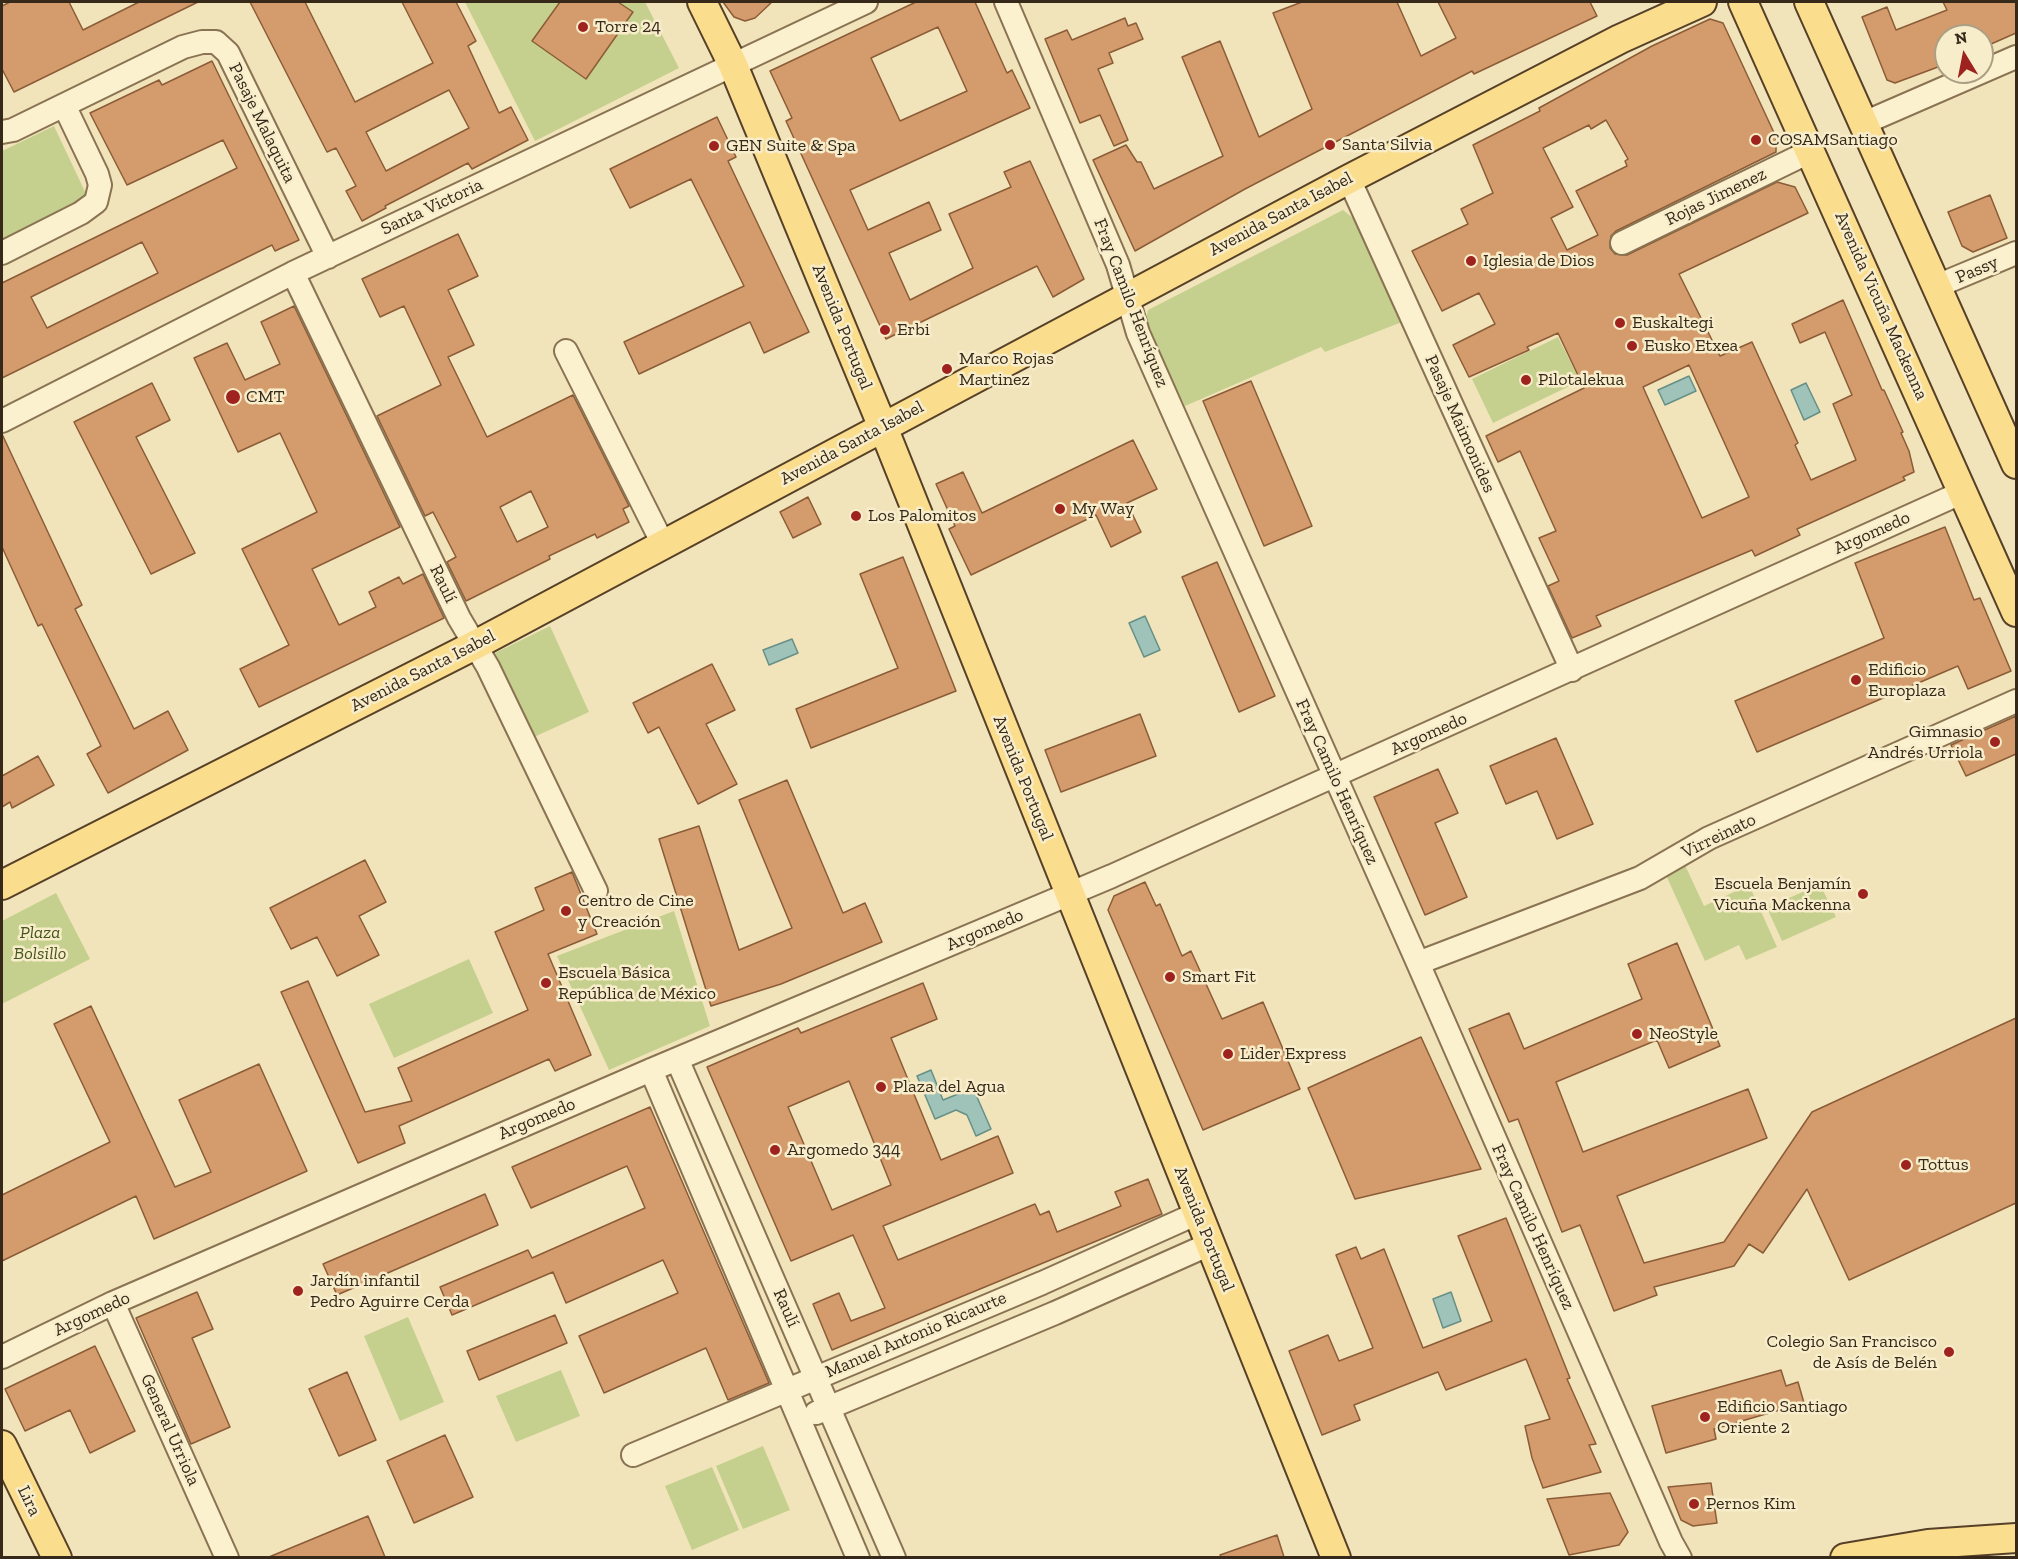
<!DOCTYPE html>
<meta charset="utf-8">
<style>
body{margin:0}
#map{position:relative;width:2018px;height:1559px;overflow:hidden;background:#f2e4ba;font-family:"Zilla Slab",serif}
canvas{display:block}
.frame{position:absolute;inset:0;border:3px solid #37291a;pointer-events:none}
.north{position:absolute;left:1934px;top:24px;width:60px;height:60px;box-sizing:border-box;background:#f8edca;border:2px solid #ab9f84;border-radius:50%;rotate:350deg;font-size:16px;font-weight:700;line-height:24px;text-align:center;color:#37291a}
.north::after{content:'';display:block;margin:auto;width:21px;height:27px;background:#9e231e;clip-path:polygon(50% 0,100% 100%,50% 72%,0 100%)}
</style>
<div id="map">
<canvas width="2018" height="1559"></canvas>
<div class="frame"></div>
<div class="north">N</div>
</div>
<script>
const ctx = document.querySelector('canvas').getContext('2d');
ctx.lineJoin = 'round';
function paint(path, color) { ctx.fillStyle = color; ctx.fill(path, 'evenodd'); }
const shape = rows => new Path2D(rows.map(r => 'M' + r).join(''));
function trace(path, color, width, dash) { ctx.strokeStyle = color; ctx.lineWidth = width; ctx.lineCap = dash ? 'butt' : 'round'; ctx.setLineDash(dash || []); ctx.stroke(path); }
function write(font, color, halo, rows, align = 'center') {
  ctx.font = font + ' "Zilla Slab",serif'; ctx.lineWidth = 5; ctx.setLineDash([]); ctx.textBaseline = 'middle'; ctx.strokeStyle = halo; ctx.fillStyle = color; for (const [text, x, y, turn = 0] of rows) {
    ctx.save(); ctx.translate(x, y); ctx.rotate((+turn || 0) * Math.PI / 180); ctx.textAlign = isNaN(turn) ? turn : align; if (halo) ctx.strokeText(text, 0, 0); ctx.fillText(text, 0, 0); ctx.restore();
  }
}
paint(shape([
 [465,2,645,2,679,68,535,141],
 [54,126,88,198,2,239,2,151],
 [1343,210,1354,219,1402,322,1325,352,1321,347,1185,406,1145,324,1148,310],
 [1558,337,1580,381,1493,423,1472,379],
 [550,626,589,712,534,737,495,653],
 [1685,865,1704,906,1749,885,1777,947,1746,960,1739,945,1705,961,1665,873],
 [1820,884,1836,917,1782,941,1767,908],
 [56,893,90,959,2,1004,2,921],
 [674,911,710,1026,609,1070,557,956],
 [469,959,493,1013,394,1058,369,1004],
 [408,1317,444,1402,400,1421,364,1336],
 [561,1370,580,1416,516,1442,496,1396],
 [763,1446,790,1510,743,1529,716,1466],
 [712,1467,739,1530,692,1550,665,1486]
]), '#c5d08e');
const water = shape([
 [1689,376,1696,391,1665,405,1658,390,1689,376],
 [1806,383,1820,412,1804,420,1791,390,1806,383],
 [1145,616,1160,650,1144,657,1129,623,1145,616],
 [792,639,798,653,769,665,763,650,792,639],
 [931,1070,943,1100,973,1088,991,1129,976,1136,967,1115,956,1110,935,1119,917,1076,931,1070],
 [1451,1292,1461,1321,1443,1328,1433,1299,1451,1292]
]);
paint(water, '#9fc2b9');
trace(water, '#669087', 1.5);
const building = shape([
 [10,2,69,2,83,30,139,2,198,2,14,92,2,69,2,6,10,2],
 [250,2,305,2,355,102,433,63,402,2,456,2,476,41,468,46,499,113,511,107,528,140,472,169,468,163,385,206,386,208,362,221,346,191,356,186,336,148,327,152,250,2],
 [449,90,469,128,386,171,366,132,449,90],
 [560,2,618,2,633,12,586,79,532,41,560,2],
 [723,2,772,2,755,18,745,21,734,17,723,2],
 [916,2,975,2,1007,73,1012,70,1030,108,850,190,868,230,929,202,941,230,889,253,910,300,973,268,949,214,1011,187,1004,172,1030,161,1084,279,1053,297,1037,266,886,339,786,121,792,118,770,71,916,2],
 [938,27,967,91,900,121,871,58,938,27],
 [1302,2,1397,2,1421,56,1456,38,1438,2,1590,2,1597,16,1474,74,1472,71,1245,189,1135,251,1093,160,1126,145,1137,162,1141,162,1154,189,1223,156,1182,57,1220,41,1259,137,1312,109,1273,13,1302,2],
 [1943,2,2016,2,2016,33,1982,48,1982,36,1946,36,1946,64,1895,83,1887,80,1862,17,1887,7,1896,30,1947,10,1943,2],
 [1125,18,1128,26,1136,23,1143,39,1109,53,1113,63,1098,69,1128,140,1114,146,1100,115,1080,123,1045,39,1067,30,1072,40,1125,18],
 [1710,19,1723,23,1776,137,1776,152,1616,231,1611,236,1610,248,1615,254,1627,255,1777,182,1795,187,1808,213,1679,274,1720,356,1752,342,1798,443,1795,445,1811,480,1856,460,1833,404,1852,395,1825,332,1800,343,1792,324,1843,300,1882,390,1884,390,1903,432,1901,433,1909,451,1914,472,1903,477,1905,480,1797,529,1800,535,1755,556,1752,550,1596,616,1601,626,1572,638,1548,586,1559,581,1539,538,1556,531,1520,451,1498,462,1486,436,1584,388,1558,333,1527,347,1529,350,1469,377,1453,345,1495,324,1479,293,1442,311,1412,251,1468,224,1461,209,1493,193,1473,145,1540,111,1539,108,1652,46,1710,19],
 [1606,120,1628,159,1625,161,1627,166,1576,191,1598,235,1567,250,1551,218,1573,207,1543,148,1589,125,1591,129,1606,120],
 [1689,365,1749,497,1702,518,1643,387,1689,365],
 [212,61,299,240,275,251,272,245,2,378,2,283,237,168,223,140,127,185,90,113,159,80,162,85,212,61],
 [142,242,158,273,47,328,31,297,142,242],
 [717,117,736,157,728,161,809,332,764,353,750,322,639,374,624,342,744,286,691,179,630,208,610,169,717,117],
 [1990,195,2007,238,1973,252,1962,246,1948,212,1990,195],
 [458,234,478,276,448,290,474,345,448,357,487,437,573,395,629,506,623,509,629,522,597,538,595,534,549,556,550,559,466,601,447,562,456,557,433,512,425,516,377,416,441,385,404,306,380,317,362,279,458,234],
 [531,491,548,527,517,542,500,507,531,491],
 [294,306,400,527,312,569,339,625,376,607,369,592,399,577,403,584,423,574,444,618,259,707,240,669,289,645,242,549,317,512,280,433,238,452,194,358,227,343,245,380,280,364,261,322,294,306],
 [1251,381,1312,526,1264,546,1203,401,1251,381],
 [152,383,170,420,136,437,195,553,151,574,74,422,152,383],
 [2,434,82,605,75,609,134,729,168,711,188,750,108,793,87,754,101,746,42,624,38,626,2,547,2,434],
 [1133,440,1157,489,1127,503,1141,532,1111,547,1096,515,971,575,949,529,955,526,936,484,963,472,982,513,1133,440],
 [808,497,821,524,793,538,780,512,808,497],
 [1945,527,1974,600,1980,598,2011,671,1968,689,1958,666,1757,752,1735,701,1884,638,1855,563,1945,527],
 [903,557,956,691,811,748,796,709,898,668,860,574,903,557],
 [1217,562,1275,696,1239,712,1182,577,1217,562],
 [712,664,735,710,706,724,737,784,698,804,659,727,648,733,633,703,712,664],
 [1140,714,1156,756,1061,792,1045,750,1140,714],
 [2016,716,2016,754,1966,776,1951,745,2016,716],
 [1556,738,1593,824,1557,839,1537,791,1506,804,1490,766,1556,738],
 [38,756,54,785,12,808,10,802,2,807,2,776,38,756],
 [1438,769,1458,813,1435,823,1467,897,1425,915,1374,797,1438,769],
 [787,780,843,913,865,903,882,942,781,984,711,1006,659,839,699,826,739,950,792,928,739,800,787,780],
 [365,860,386,902,359,916,379,955,337,976,317,937,291,949,270,908,365,860],
 [572,872,597,934,548,954,591,1055,555,1071,549,1059,399,1126,405,1143,358,1163,281,992,308,981,365,1112,412,1101,398,1068,528,1010,495,932,544,910,535,888,572,872],
 [1145,882,1156,906,1160,904,1182,956,1191,951,1222,1019,1263,1002,1300,1089,1203,1130,1108,910,1114,896,1145,882],
 [1677,943,1720,1046,1669,1068,1657,1040,1556,1082,1583,1152,1748,1089,1767,1138,1617,1196,1644,1263,1724,1242,1812,1112,2016,1018,2016,1203,1849,1280,1807,1189,1763,1253,1749,1244,1734,1266,1654,1287,1657,1295,1614,1311,1580,1225,1562,1232,1518,1119,1509,1122,1469,1029,1509,1013,1524,1049,1642,999,1628,964,1677,943],
 [923,983,937,1019,891,1038,941,1160,998,1136,1013,1173,883,1226,898,1260,1035,1204,1040,1215,1049,1211,1057,1232,1121,1206,1115,1192,1148,1179,1162,1214,832,1350,813,1304,839,1293,851,1321,885,1308,853,1235,791,1261,707,1067,798,1028,801,1033,923,983],
 [849,1081,891,1185,832,1210,788,1107,849,1081],
 [91,1006,175,1187,211,1172,179,1100,259,1064,307,1171,154,1239,136,1196,2,1261,2,1195,110,1142,54,1024,91,1006],
 [1421,1037,1481,1169,1355,1199,1308,1088,1421,1037],
 [650,1107,769,1383,728,1400,706,1348,604,1393,579,1336,678,1293,663,1260,566,1303,553,1272,452,1315,440,1287,528,1250,532,1258,645,1208,627,1166,531,1208,512,1167,650,1107],
 [485,1194,498,1225,337,1295,323,1264,485,1194],
 [1506,1218,1570,1378,1567,1379,1596,1444,1589,1445,1601,1472,1543,1488,1532,1458,1525,1426,1550,1419,1526,1359,1446,1390,1438,1372,1354,1405,1360,1420,1322,1435,1289,1351,1328,1335,1339,1361,1373,1348,1336,1255,1356,1247,1361,1259,1384,1249,1423,1348,1492,1321,1458,1236,1506,1218],
 [197,1292,213,1329,192,1338,230,1427,191,1444,136,1318,197,1292],
 [555,1315,567,1343,479,1380,467,1351,555,1315],
 [95,1346,135,1431,90,1453,70,1410,25,1431,5,1389,95,1346],
 [1781,1370,1786,1386,1798,1382,1804,1403,1714,1429,1716,1439,1666,1453,1652,1406,1781,1370],
 [347,1372,376,1440,339,1456,309,1389,347,1372],
 [445,1435,473,1497,414,1523,387,1461,445,1435],
 [1711,1483,1717,1523,1693,1526,1681,1520,1668,1487,1711,1483],
 [1610,1493,1628,1532,1619,1545,1569,1555,1547,1499,1610,1493],
 [368,1516,385,1557,269,1557,368,1516],
 [1277,1535,1284,1557,1221,1557,1220,1555,1277,1535]
]);
paint(building, '#d49c6c');
trace(building, '#8b5c37', 1.5);
const minor = shape([
 [1006,2,1118,265,1138,333,1418,963,1671,1542,1680,1558],
 [1864,123,2016,57],
 [2,132,13,130,183,47,202,42,216,42,228,53,328,257],
 [1349,179,1572,670],
 [1622,243,1811,151],
 [2,253,81,213,96,202,100,185,97,174,64,105],
 [293,273,459,618,488,667,596,891],
 [1937,286,2016,253],
 [566,351,663,544],
 [2,421,293,273,866,2],
 [1418,963,1640,878,1709,838,2016,701],
 [677,1059,894,1558],
 [651,1070,858,1558],
 [113,1303,227,1558],
 [2,1357,113,1303,651,1070,1112,876,1963,492],
 [816,1413,1055,1313,1210,1244],
 [633,1455,1042,1283,1198,1213]
]);
const major = shape([
 [702,2,733,65,889,442,1336,1558],
 [1743,2,2016,612],
 [1809,2,2016,464],
 [2,885,475,645,1349,179,1620,39,1702,2],
 [2,1445,57,1558],
 [1845,1558,1928,1544,2016,1538]
]);
trace(minor, '#8a7353', 26);
trace(major, '#574028', 32);
trace(minor, '#fcf1ce', 22);
trace(major, '#fadd8d', 28);
for (const [x, y, r, color] of [
 [583,27,6,"#9e231e"],
 [1756,140,6,"#9e231e"],
 [1330,145,6,"#9e231e"],
 [714,146,6,"#9e231e"],
 [1471,261,6,"#9e231e"],
 [1620,323,6,"#9e231e"],
 [885,330,6,"#9e231e"],
 [1632,346,6,"#9e231e"],
 [947,369,6,"#9e231e"],
 [1526,380,6,"#9e231e"],
 [233,397,8,"#9e231e"],
 [1060,509,6,"#9e231e"],
 [856,516,6,"#9e231e"],
 [1856,680,6,"#9e231e"],
 [1995,742,6,"#9e231e"],
 [1863,894,6,"#9e231e"],
 [566,911,6,"#9e231e"],
 [1170,977,6,"#9e231e"],
 [546,983,6,"#9e231e"],
 [1637,1034,6,"#9e231e"],
 [1228,1054,6,"#9e231e"],
 [881,1087,6,"#9e231e"],
 [775,1150,6,"#9e231e"],
 [1906,1165,6,"#9e231e"],
 [298,1291,6,"#9e231e"],
 [1949,1352,6,"#9e231e"],
 [1705,1417,6,"#9e231e"],
 [1694,1504,6,"#9e231e"]
]) { const dot = new Path2D(); dot.arc(x, y, r, 0, 2 * Math.PI); ctx.fillStyle = color; ctx.fill(dot); trace(dot, '#f8edca', 2); }
write('18px', '#37291a', '#f8edca', [
 ["Torre 24",595,27],
 ["COSAMSantiago",1768,140],
 ["Santa Silvia",1342,145],
 ["GEN Suite & Spa",726,146],
 ["Iglesia de Dios",1483,261],
 ["Euskaltegi",1632,323],
 ["Erbi",897,330],
 ["Eusko Etxea",1644,346],
 ["Marco Rojas",959,359],
 ["Martinez",959,380],
 ["Pilotalekua",1538,380],
 ["CMT",246,397],
 ["My Way",1072,509],
 ["Los Palomitos",868,516],
 ["Edificio",1868,670],
 ["Europlaza",1868,691],
 ["Gimnasio",1983,732,"right"],
 ["Andrés Urriola",1983,753,"right"],
 ["Escuela Benjamín",1851,884,"right"],
 ["Vicuña Mackenna",1851,905,"right"],
 ["Centro de Cine",578,901],
 ["y Creación",578,922],
 ["Escuela Básica",558,973],
 ["República de México",558,994],
 ["Smart Fit",1182,977],
 ["NeoStyle",1649,1034],
 ["Lider Express",1240,1054],
 ["Plaza del Agua",893,1087],
 ["Argomedo 344",787,1150],
 ["Tottus",1918,1165],
 ["Jardín infantil",310,1281],
 ["Pedro Aguirre Cerda",310,1302],
 ["Colegio San Francisco",1937,1342,"right"],
 ["de Asís de Belén",1937,1363,"right"],
 ["Edificio Santiago",1717,1407],
 ["Oriente 2",1717,1428],
 ["Pernos Kim",1706,1504]
], 'left');
write('18px', '#37291a', '#f8edca', [
 ["Pasaje Malaquita",262,123,64],
 ["Rojas Jimenez",1716,197,-26],
 ["Santa Victoria",432,207,-25],
 ["Avenida Santa Isabel",1281,214,-28],
 ["Passy",1977,270,-23],
 ["Fray Camilo Henríquez",1131,303,69],
 ["Avenida Vicuña Mackenna",1881,306,66],
 ["Avenida Portugal",842,327,68],
 ["Pasaje Maimonides",1460,424,66],
 ["Avenida Santa Isabel",852,443,-28],
 ["Argomedo",1872,533,-24],
 ["Raulí",443,584,64],
 ["Avenida Santa Isabel",423,671,-27],
 ["Argomedo",1429,734,-24],
 ["Avenida Portugal",1023,778,68],
 ["Fray Camilo Henríquez",1337,782,66],
 ["Virreinato",1719,836,-26],
 ["Argomedo",985,930,-23],
 ["Argomedo",537,1119,-23],
 ["Fray Camilo Henríquez",1533,1227,66],
 ["Avenida Portugal",1204,1229,68],
 ["Raulí",786,1308,66],
 ["Argomedo",92,1314,-25],
 ["Manuel Antonio Ricaurte",916,1335,-23],
 ["General Urriola",170,1430,66],
 ["Lira",29,1501,64]
]);
write('italic 18px', '#45561e', '#f8edca', [
 ["Plaza",40,933],
 ["Bolsillo",40,954]
]);
</script>
